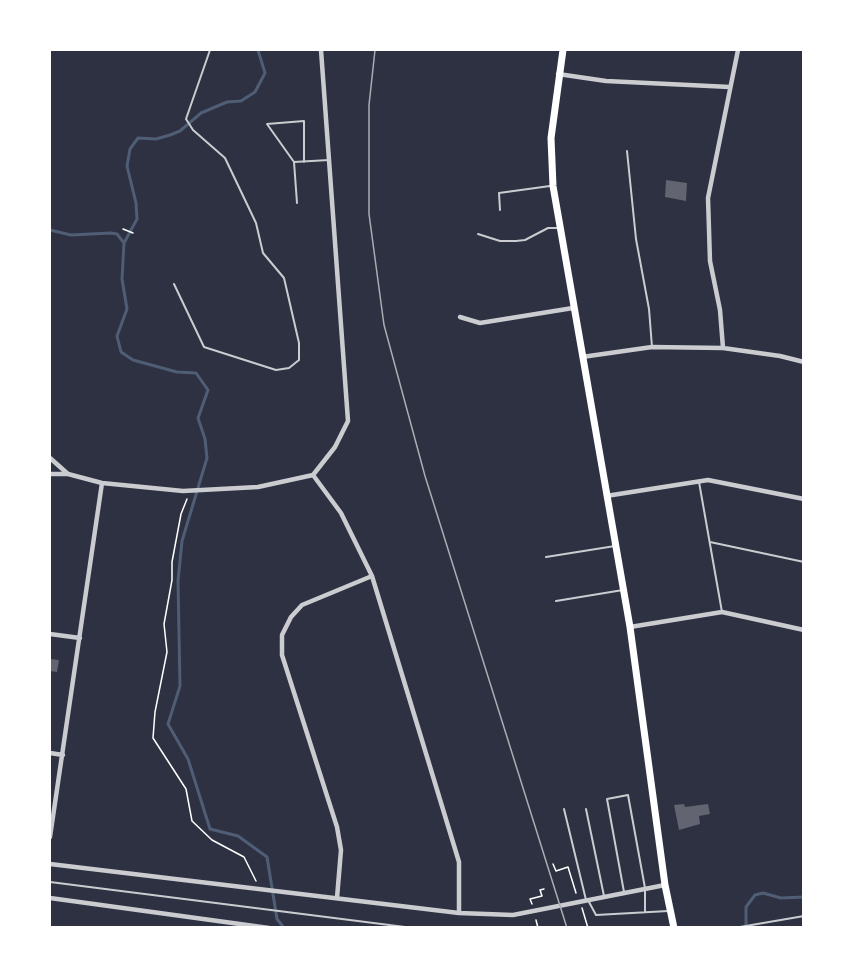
<!DOCTYPE html>
<style>
body{margin:0}
#map{position:relative;width:853px;height:977px;overflow:hidden;background:#2d3142;font-family:Figtree,sans-serif}
canvas{display:block}
.frame{position:absolute;inset:0;border:51px solid #fff;pointer-events:none}
</style>
<div id="map">
<canvas width="853" height="977"></canvas>
<div class="frame"></div>
</div>
<script>
const ctx = document.querySelector('canvas').getContext('2d');
ctx.lineJoin = 'round';
const shape = rows => new Path2D(rows.map(r => 'M' + r).join(''));
function trace(path, color, width, dash) { ctx.strokeStyle = color; ctx.lineWidth = width; ctx.lineCap = dash ? 'butt' : 'round'; ctx.setLineDash(dash || []); ctx.stroke(path); }
function paint(path, color) { ctx.fillStyle = color; ctx.fill(path, 'evenodd'); }
trace(shape([
 [258,50,265,73,255,92,241,101,227,102,201,113,180,131,170,135,156,139,138,138,130,149,127,166,136,203,137,219,124,243,122,279,127,309,117,336,121,352,133,360,177,372,196,373,208,390,198,418,205,439,207,458,182,541,178,581,180,686,168,724,188,759,210,829,238,836,267,857,277,919,284,928],
 [50,230,71,235,111,233,117,234,124,243],
 [746,928,746,907,755,895,763,893,781,898,804,897]
]), '#4f5d75', 3);
paint(shape([
 [666,180,687,183,686,201,665,197],
 [50,659,59,660,57,672,50,671],
 [684,804,685,807,708,804,710,814,699,816,700,824,679,830,674,805]
]), '#626471');
trace(shape([
 [123,229,133,233],
 [187,499,181,514,172,562,172,580,164,624,167,652,155,712,153,738,186,789,192,821,212,840,244,857,256,881],
 [553,864,556,871,568,867,576,893],
 [532,904,530,899,542,896,540,890,544,889],
 [582,908,588,928],
 [536,920,538,928]
]), '#fff', 1.5);
trace(shape([
 [627,151,636,239,649,309,652,347],
 [294,162,267,124,304,121,304,162],
 [297,203,294,162,329,160],
 [500,210,499,193,550,186],
 [478,234,500,241,516,241,525,240,548,228,560,228],
 [174,284,204,347,276,370,289,368,299,360,299,343,284,278,263,253,256,223,225,158,193,130,186,119,210,50],
 [699,482,722,612],
 [710,542,804,562],
 [546,557,615,546],
 [556,601,623,590],
 [564,809,586,900],
 [586,809,604,896],
 [50,882,413,928],
 [624,892,607,799,628,795,645,888,645,912],
 [589,902,596,915,668,911],
 [734,928,804,916]
]), '#caccd0', 2);
trace(shape([
 [558,74,606,81,730,87],
 [460,317,480,323,573,308],
 [723,348,720,310,710,261,708,198,738,50],
 [582,357,652,347,723,348,780,356,804,362],
 [50,458,68,474,102,483,183,491,258,487,313,475,335,447,348,421,321,50],
 [50,474,68,474],
 [313,475,341,513,372,576,459,862,459,913],
 [606,496,708,480,804,499],
 [630,627,722,612,804,630],
 [50,634,80,638],
 [50,753,63,755],
 [50,837,102,483],
 [50,864,459,913,513,915,665,885],
 [50,898,269,928],
 [337,898,341,850,337,827,282,655,282,635,291,617,302,605,372,576]
]), '#caccd0', 4.5);
trace(shape([
 [563,50,551,138,553,186,630,627,665,885,674,928]
]), '#fff', 7);
trace(shape([
 [375,50,369,105,369,214,384,325,425,476,567,928]
]), '#abadb3', 1.5);
</script>
